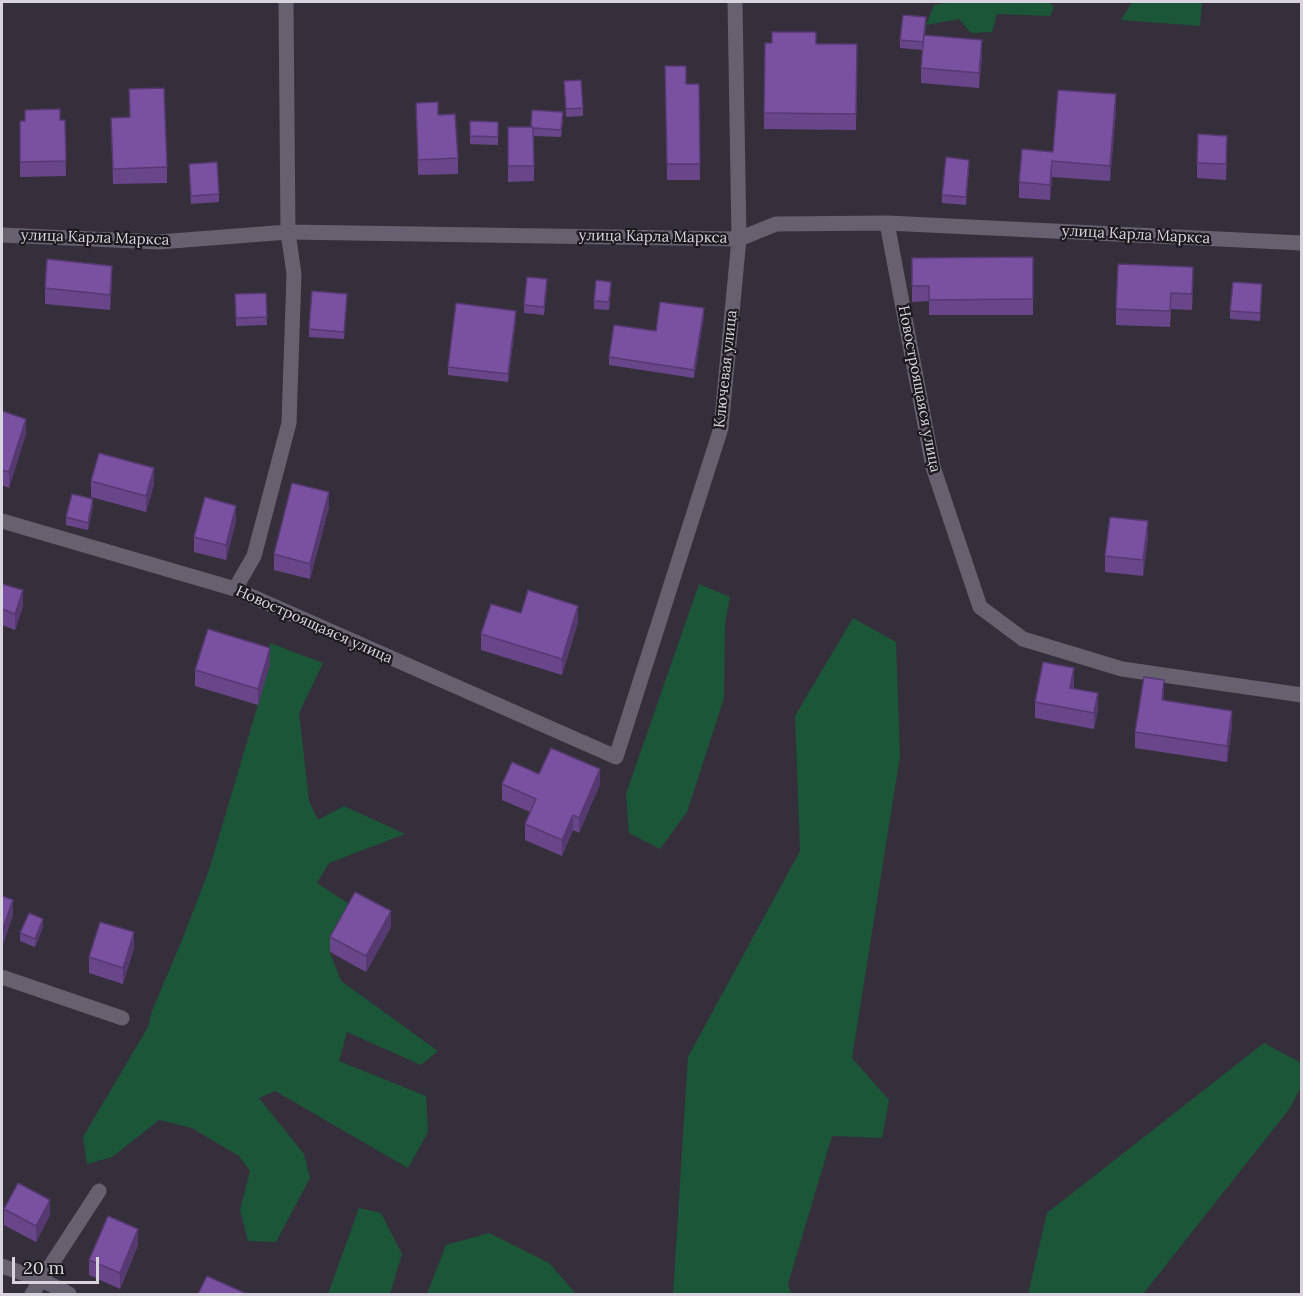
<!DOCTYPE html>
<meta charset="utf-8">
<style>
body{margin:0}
#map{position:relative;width:1303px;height:1296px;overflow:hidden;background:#352f3c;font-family:Lora,serif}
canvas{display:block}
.frame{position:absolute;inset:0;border:3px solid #d8d4dd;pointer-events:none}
.scale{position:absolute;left:12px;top:1257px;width:87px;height:27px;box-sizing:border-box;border:3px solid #d8d4dd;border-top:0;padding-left:8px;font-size:18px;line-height:21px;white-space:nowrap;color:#d8d4dd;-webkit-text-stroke:4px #1c191f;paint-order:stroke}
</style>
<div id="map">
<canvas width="1303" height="1296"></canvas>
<div class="frame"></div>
<div class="scale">20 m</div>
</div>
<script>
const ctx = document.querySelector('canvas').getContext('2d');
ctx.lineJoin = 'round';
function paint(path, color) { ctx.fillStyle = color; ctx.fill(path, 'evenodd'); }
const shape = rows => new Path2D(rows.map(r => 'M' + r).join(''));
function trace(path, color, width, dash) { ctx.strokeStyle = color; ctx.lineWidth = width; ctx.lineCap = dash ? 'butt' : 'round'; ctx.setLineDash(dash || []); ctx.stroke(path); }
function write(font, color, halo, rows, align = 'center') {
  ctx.font = font + ' Lora,serif'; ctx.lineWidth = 4.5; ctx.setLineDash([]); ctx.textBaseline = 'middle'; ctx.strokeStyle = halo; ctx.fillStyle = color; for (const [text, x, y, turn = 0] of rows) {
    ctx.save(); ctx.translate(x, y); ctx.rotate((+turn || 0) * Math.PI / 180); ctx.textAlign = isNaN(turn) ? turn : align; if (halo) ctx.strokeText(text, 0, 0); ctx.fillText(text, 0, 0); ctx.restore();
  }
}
paint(shape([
 [953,2,1049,2,1054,7,1050,16,997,14,992,32,971,33,959,19,926,25,934,5],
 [1132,2,1202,2,1200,26,1121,20],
 [699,584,730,597,725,624,724,698,687,812,660,849,629,833,626,794],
 [853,618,896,642,900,756,852,1058,889,1100,882,1138,832,1136,788,1284,791,1294,673,1294,688,1057,800,851,795,716],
 [270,643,323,663,299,713,309,801,318,820,344,806,405,834,329,863,317,883,355,908,330,953,341,981,438,1051,421,1065,347,1032,339,1061,426,1096,428,1132,408,1168,275,1091,259,1098,304,1154,310,1178,276,1242,248,1241,240,1210,250,1171,239,1156,192,1128,159,1120,112,1157,87,1164,83,1137,148,1027,152,1011,182,940,209,870,270,664],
 [1264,1043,1301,1063,1301,1087,1290,1108,1143,1294,1028,1294,1047,1213],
 [359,1208,381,1213,402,1254,390,1294,328,1294],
 [489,1233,549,1263,576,1294,427,1294,446,1245]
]), '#1b5638');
trace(shape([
 [887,223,933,467,980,607,1023,639,1122,669,1302,695],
 [2,235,159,242,288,232,739,239,776,224,887,223,1302,243],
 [2,521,235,589,616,757,721,428,739,239,735,2],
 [235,589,254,556,289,423,294,274,288,232,286,2],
 [2,977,122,1018],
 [2,1266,42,1280,69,1294],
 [32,1294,99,1191]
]), '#67606f', 15);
paint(shape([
 [926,25,925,35,982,56,979,88,921,83,921,68,922,50,900,48,900,40],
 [765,43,857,44,856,130,764,129],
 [665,66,686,84,699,84,700,180,667,180],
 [564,81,583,108,583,116,566,117],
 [129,89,167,167,167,183,113,184,111,118,130,117],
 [416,103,438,115,458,158,458,174,418,175],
 [1116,110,1110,181,1052,177,1050,200,1019,198,1019,182,1053,152],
 [65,120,66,176,20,177,20,121],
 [563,120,561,137,534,136,534,181,508,182,508,127,531,127],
 [470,121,498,122,498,145,470,144],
 [1227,152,1226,180,1197,178,1197,163],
 [969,167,966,205,942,203,942,195],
 [189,172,219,194,219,202,191,204],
 [1033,257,1033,315,929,315,929,301,912,302,912,258],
 [112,281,110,310,45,304,45,288],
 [1193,282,1192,310,1171,309,1170,327,1116,325,1116,309],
 [547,287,544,315,524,313,524,305],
 [611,290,609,310,594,309,594,301],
 [1262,292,1260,321,1230,319,1230,311],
 [266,293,267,325,236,326,235,294],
 [347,302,344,339,309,337,309,329],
 [704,316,694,378,609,365,609,357,656,331],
 [516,319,508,382,448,375,448,367],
 [2,411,26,434,9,488,2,485],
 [91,481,154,484,146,512,91,497],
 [93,506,88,530,66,525,66,517],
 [329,507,310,579,274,570,274,554],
 [236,521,226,560,194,552,194,537],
 [1148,537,1143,576,1105,572,1105,556],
 [2,584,23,606,15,630,2,625],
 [521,613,578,622,562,675,481,650,481,634],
 [270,664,258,705,195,686,195,670],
 [1074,684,1074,688,1098,709,1094,729,1035,718,1035,702],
 [1164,696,1164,700,1232,726,1227,762,1135,748,1135,732],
 [539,774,600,784,579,833,573,830,562,856,525,840,525,824,530,812,502,800,502,784],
 [2,896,13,915,3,944,2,943],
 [43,927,35,947,20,941,20,933],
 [391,927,366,972,330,952,330,937],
 [134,948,123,984,89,973,89,957],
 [4,1209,50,1215,36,1242,4,1225],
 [138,1245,120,1289,89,1275,89,1260]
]), '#69468a');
paint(shape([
 [982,40,982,56,979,88,979,73],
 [1116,94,1116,110,1110,181,1110,166],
 [1227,136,1227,152,1226,180,1226,164],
 [969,160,969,167,966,205,966,197],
 [1052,161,1052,177,1050,200,1050,185],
 [112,266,112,281,110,310,110,295],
 [704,308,704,316,694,378,694,370],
 [516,311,516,319,508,382,508,374],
 [26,419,26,434,9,488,9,472],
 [154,468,154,484,146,512,146,496],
 [329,492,329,507,310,579,310,564],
 [93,499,93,506,88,530,88,523],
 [236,506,236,521,226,560,226,545],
 [1148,521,1148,537,1143,576,1143,560],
 [23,590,23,606,15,630,15,614],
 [578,606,578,622,562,675,562,659],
 [270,648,270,664,258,705,258,689],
 [1074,668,1074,684,1070,703,1070,688],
 [1164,680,1164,696,1162,715,1162,700],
 [1098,693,1098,709,1094,729,1094,713],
 [1232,711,1232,726,1227,762,1227,746],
 [600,769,600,784,579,833,579,818],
 [573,815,573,830,562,856,562,840],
 [13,900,13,915,3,944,3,928],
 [391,911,391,927,366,972,366,956],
 [43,919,43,927,35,947,35,939],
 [134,932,134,948,123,984,123,968],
 [50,1200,50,1215,36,1242,36,1226],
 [138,1229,138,1245,120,1289,120,1273]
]), '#553970');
const building = shape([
 [903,15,926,17,923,42,900,40,903,15],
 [772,32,816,32,816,44,857,44,856,114,764,113,765,43,772,43,772,32],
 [924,35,982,40,979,73,921,68,924,35],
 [665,66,686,66,686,84,699,84,700,164,667,164,665,66],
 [581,80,583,108,566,109,564,81,581,80],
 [164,88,167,167,113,169,111,118,130,117,129,89,164,88],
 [1058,90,1116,94,1110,166,1052,161,1050,185,1019,182,1022,149,1053,152,1058,90],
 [438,102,438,115,455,114,458,158,418,160,416,103,438,102],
 [60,109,60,120,65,120,66,161,20,162,20,121,25,121,25,110,60,109],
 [532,110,563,112,561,130,533,128,533,127,531,127,532,110],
 [470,121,498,122,498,137,470,136,470,121],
 [508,127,533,127,534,166,508,166,508,127],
 [1198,134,1227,136,1226,164,1197,163,1198,134],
 [946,157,969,160,966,197,942,195,946,157],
 [217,162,219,194,191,196,189,164,217,162],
 [1033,257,1033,299,929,300,929,286,912,286,912,258,1033,257],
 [47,259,112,266,110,295,45,288,47,259],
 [1118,264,1193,267,1192,294,1171,293,1170,311,1116,309,1118,264],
 [527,277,547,279,544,307,524,305,527,277],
 [596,280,611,282,609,302,594,301,596,280],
 [1233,282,1262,284,1260,313,1230,311,1233,282],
 [312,291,347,294,344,332,309,329,312,291],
 [266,293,267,317,236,318,235,294,266,293],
 [660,302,704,308,694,370,609,357,614,325,656,331,660,302],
 [456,303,516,311,508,374,448,367,456,303],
 [2,411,26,419,9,472,2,470,2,411],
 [99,453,154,468,146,496,91,481,99,453],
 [292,483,329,492,310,564,274,554,292,483],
 [72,494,93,499,88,523,66,517,72,494],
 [205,497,236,506,226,545,194,537,205,497],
 [1110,517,1148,521,1143,560,1105,556,1110,517],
 [2,584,23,590,15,614,2,609,2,584],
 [528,590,578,606,562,659,481,634,491,604,521,613,528,590],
 [208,629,270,648,258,689,195,670,208,629],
 [1043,662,1074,668,1070,688,1098,693,1094,713,1035,702,1043,662],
 [1144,677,1164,680,1162,700,1232,711,1227,746,1135,732,1144,677],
 [551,748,600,769,579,818,573,815,562,840,525,824,536,799,502,784,512,762,539,774,551,748],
 [355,892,391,911,366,956,330,937,355,892],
 [2,896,13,900,3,928,2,928,2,896],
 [29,913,43,919,35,939,20,933,29,913],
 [100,922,134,932,123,968,89,957,100,922],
 [18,1183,50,1200,36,1226,4,1209,18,1183],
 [108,1216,138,1229,120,1273,89,1260,108,1216],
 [207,1276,247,1294,198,1294,207,1276]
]);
paint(building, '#7a51a0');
trace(building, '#553970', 1.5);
write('15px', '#d8d4dd', '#1c191f', [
 ["улица Карла Маркса",1136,235,3],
 ["улица Карла Маркса",653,237,1],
 ["улица Карла Маркса",95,238,2],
 ["Ключевая улица",726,369,-84],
 ["Новостроящаяся улица",919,389,79],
 ["Новостроящаяся улица",314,625,24]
]);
</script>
